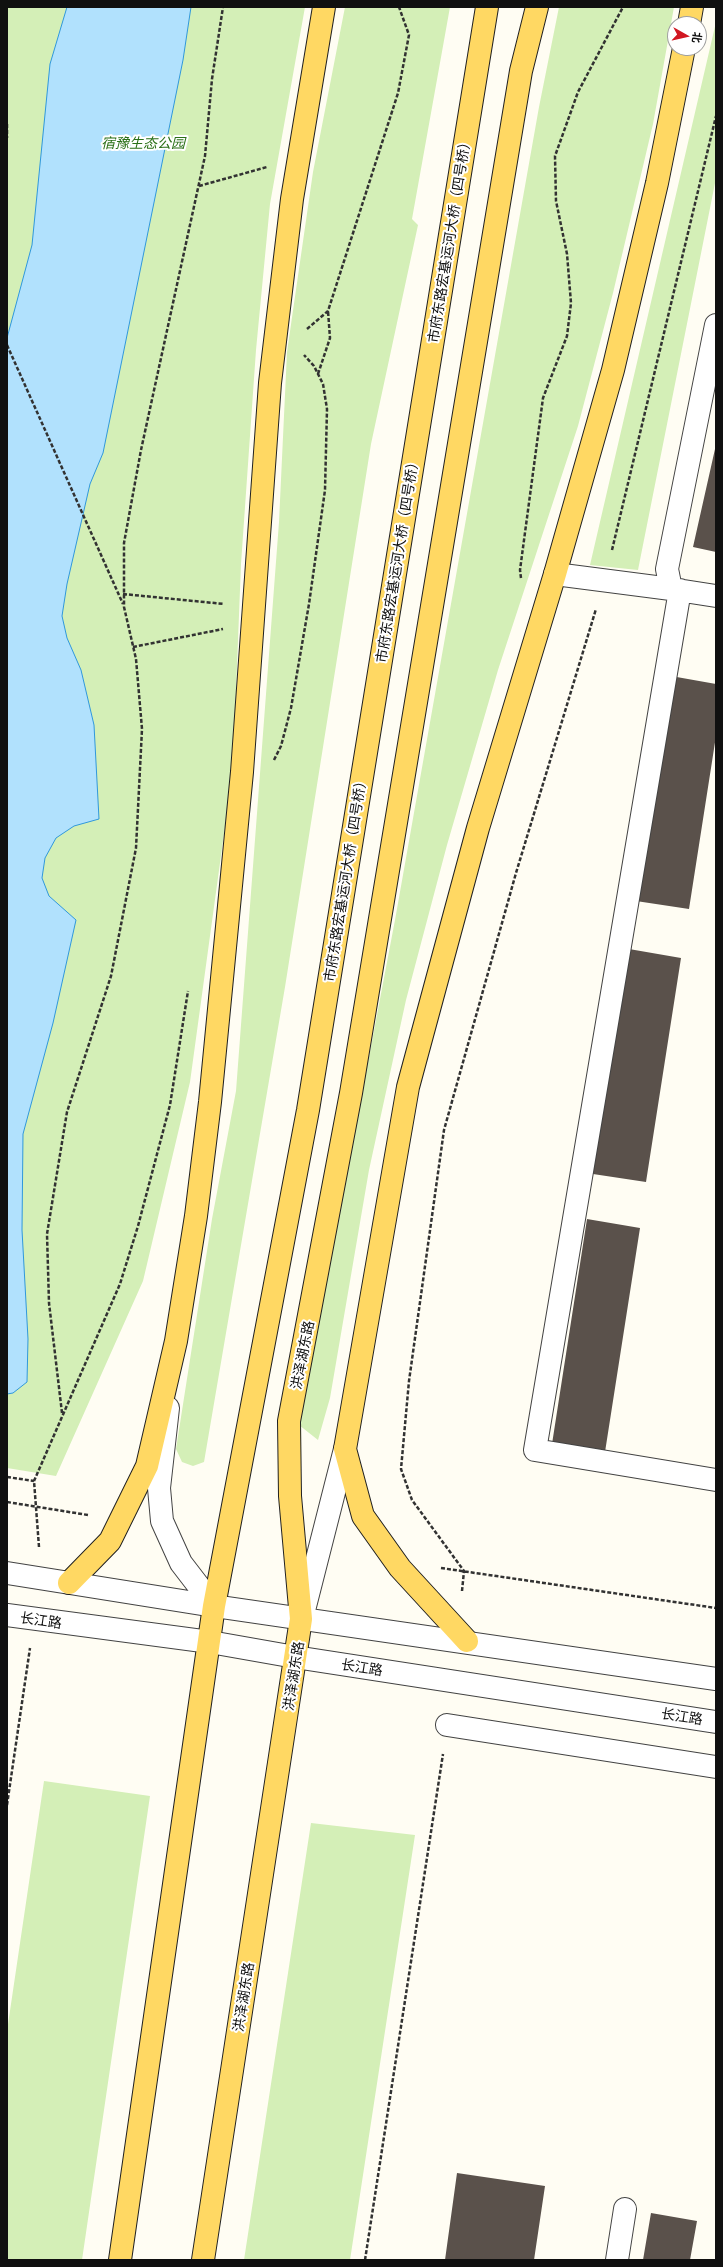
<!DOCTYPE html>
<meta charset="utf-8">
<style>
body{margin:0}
#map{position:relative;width:723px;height:2267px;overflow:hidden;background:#fffdf3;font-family:Georgia,"Noto Sans SC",serif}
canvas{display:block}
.frame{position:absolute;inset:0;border:8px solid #101010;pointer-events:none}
.north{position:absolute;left:667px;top:16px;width:40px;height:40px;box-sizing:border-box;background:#fff;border:1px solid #9f9f9f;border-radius:50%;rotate:98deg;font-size:11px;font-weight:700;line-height:16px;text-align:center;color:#101010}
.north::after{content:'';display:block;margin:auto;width:14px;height:18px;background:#d11721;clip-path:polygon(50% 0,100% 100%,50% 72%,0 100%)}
</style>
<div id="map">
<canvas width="723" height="2267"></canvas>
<div class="frame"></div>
<div class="north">北</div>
</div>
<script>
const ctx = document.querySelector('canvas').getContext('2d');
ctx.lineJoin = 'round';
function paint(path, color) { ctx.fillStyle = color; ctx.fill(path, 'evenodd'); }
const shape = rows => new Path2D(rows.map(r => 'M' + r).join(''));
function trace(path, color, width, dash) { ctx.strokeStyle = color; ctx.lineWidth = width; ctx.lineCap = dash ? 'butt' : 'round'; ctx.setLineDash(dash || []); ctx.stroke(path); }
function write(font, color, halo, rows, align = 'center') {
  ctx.font = font + ' Georgia,"Noto Sans SC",serif'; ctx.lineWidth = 4; ctx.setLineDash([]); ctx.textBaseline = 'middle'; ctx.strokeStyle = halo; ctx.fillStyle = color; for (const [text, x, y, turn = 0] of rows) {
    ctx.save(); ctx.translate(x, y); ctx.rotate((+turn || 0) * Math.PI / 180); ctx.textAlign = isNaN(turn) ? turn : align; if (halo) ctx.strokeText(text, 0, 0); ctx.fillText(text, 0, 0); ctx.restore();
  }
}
paint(shape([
 [7,7,305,7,270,204,256,350,241,564,233,768,190,1082,143,1281,56,1476,7,1468],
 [345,7,450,7,412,219,418,225,371,444,285,987,204,1462,193,1466,182,1462,176,1449,212,1219,236,1091,279,522,287,352,313,172],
 [559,7,674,7,653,124,613,293,578,426,498,670,447,845,406,1000,369,1170,330,1398,318,1440,299,1425,395,920,539,107],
 [716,22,716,178,638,570,590,565],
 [44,1781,150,1796,82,2260,7,2260,7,2031],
 [311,1823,415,1835,350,2260,244,2260]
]), '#d4efb7');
const water = shape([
 [67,7,191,7,183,60,103,453,90,484,67,584,62,616,67,638,81,670,94,725,99,819,74,826,56,838,45,858,42,878,49,896,76,920,53,1023,23,1134,22,1230,28,1339,27,1382,13,1393,7,1394,7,338,32,245,50,64,67,7]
]);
paint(water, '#b1e1fd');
trace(water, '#3098dc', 1);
paint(shape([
 [715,449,716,449,716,552,693,547],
 [671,676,716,684,716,736,689,909,636,901],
 [629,949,681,958,646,1182,593,1174],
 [587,1219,640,1228,605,1452,552,1444],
 [457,2173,545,2186,534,2260,445,2260],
 [651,2213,697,2221,690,2260,643,2260]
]), '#5a514b');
const minor = shape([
 [716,325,667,569,671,589,716,596],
 [555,574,671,589],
 [680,590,535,1450,716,1480],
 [168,1408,159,1488,162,1521,181,1563,214,1606],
 [7,1573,214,1606,716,1679],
 [7,1615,210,1642,295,1657,716,1722],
 [302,1618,345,1449],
 [447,1725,716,1767],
 [617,2260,625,2209]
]);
const major = shape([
 [689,24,692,7],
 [69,1583,110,1541,147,1466,176,1341,196,1216,210,1102,242,772,270,383,292,199,324,7],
 [467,1641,400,1568,363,1516,345,1449,408,1087,478,828,555,574,613,370,657,183,684,48],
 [120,2260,214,1606,308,1110,487,7],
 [203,2260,301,1619,290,1496,289,1421,351,1093,521,71,537,7]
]);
trace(minor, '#434343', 24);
trace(major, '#212121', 24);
trace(shape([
 [7,124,7,138],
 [199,186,267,167],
 [307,329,328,311,398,93,409,35,399,7],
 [7,345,123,604],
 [318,374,330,338,328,311],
 [612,550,716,116],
 [521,578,520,570,543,398,567,336,571,303,567,254,556,201,555,156,578,92,623,7],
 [123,594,224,604],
 [133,647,223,629],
 [274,760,281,746,291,708,309,604,325,490,327,409,323,384,314,366,304,355],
 [62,1413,49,1303,47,1234,67,1112,111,976,136,848,142,729,136,659,124,607,124,543,141,450,205,156,212,79,223,7],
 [7,1477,34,1481],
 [7,1502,88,1515],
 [39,1547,34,1481,120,1284,138,1226,170,1105,188,991],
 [441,1568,716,1608],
 [462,1591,464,1571,412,1500,401,1469,409,1381,444,1130,516,873,596,609],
 [7,1805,30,1648],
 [365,2260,443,1754]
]), '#323232', 2.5, [4, 2]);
trace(minor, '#fff', 22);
trace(major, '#ffd863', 22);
write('italic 14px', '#2b7018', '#fff', [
 ["宿豫生态公园",143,143]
]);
write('14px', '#101010', '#fff', [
 ["市府东路宏基运河大桥（四号桥）",449,239,-81],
 ["市府东路宏基运河大桥（四号桥）",397,559,-81],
 ["市府东路宏基运河大桥（四号桥）",345,878,-81],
 ["洪泽湖东路",302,1355,-79],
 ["长江路",41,1620,8],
 ["长江路",362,1667,9],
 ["洪泽湖东路",293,1676,-81],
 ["长江路",682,1716,9],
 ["洪泽湖东路",243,1997,-81]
]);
</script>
